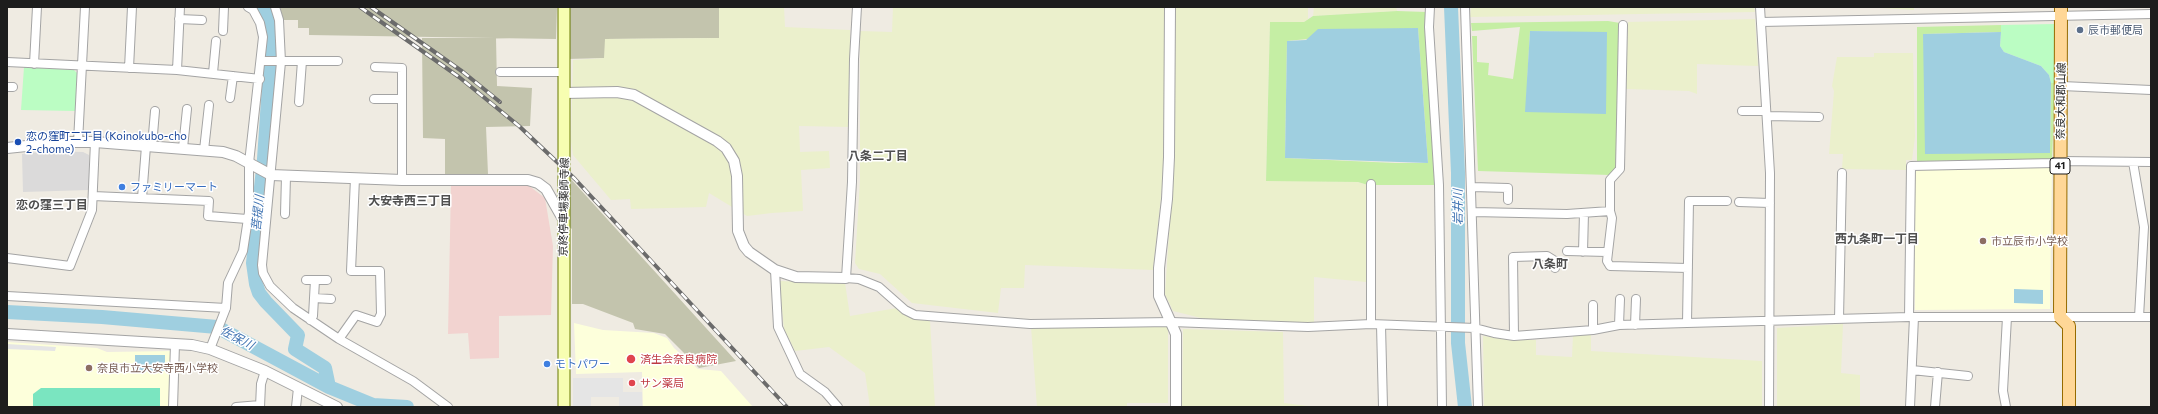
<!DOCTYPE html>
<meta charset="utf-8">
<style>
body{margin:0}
#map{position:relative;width:2158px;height:414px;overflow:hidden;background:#efebe2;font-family:Commissioner,sans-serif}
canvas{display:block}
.frame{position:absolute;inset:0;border:8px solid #1d1d1d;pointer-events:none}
</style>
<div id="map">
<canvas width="2158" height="414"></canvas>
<div class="frame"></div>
</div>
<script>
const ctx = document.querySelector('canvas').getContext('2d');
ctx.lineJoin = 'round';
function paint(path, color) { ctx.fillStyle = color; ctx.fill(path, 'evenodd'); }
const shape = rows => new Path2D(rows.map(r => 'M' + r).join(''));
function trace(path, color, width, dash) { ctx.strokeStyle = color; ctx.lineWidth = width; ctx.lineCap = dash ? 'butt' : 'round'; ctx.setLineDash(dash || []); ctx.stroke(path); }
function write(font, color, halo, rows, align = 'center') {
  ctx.font = font + ' Commissioner,"Noto Sans JP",sans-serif'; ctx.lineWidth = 3; ctx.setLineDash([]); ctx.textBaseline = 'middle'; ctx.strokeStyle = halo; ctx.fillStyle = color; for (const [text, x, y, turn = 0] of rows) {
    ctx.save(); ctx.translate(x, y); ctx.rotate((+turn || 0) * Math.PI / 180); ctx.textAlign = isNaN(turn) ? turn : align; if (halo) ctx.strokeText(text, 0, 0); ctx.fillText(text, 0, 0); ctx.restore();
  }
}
paint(shape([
 [47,151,83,152,89,155,89,190,23,192,22,154]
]), '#dbdada');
paint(shape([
 [528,185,545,198,553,246,551,315,499,316,499,358,470,359,468,333,448,334,451,186]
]), '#f2d3d0');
paint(shape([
 [2052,167,2050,309,1915,310,1914,173,1918,169],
 [574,323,603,330,654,333,667,338,674,348,698,369,721,371,753,407,643,407,642,372,576,374],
 [7,342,97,348,107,352,171,351,169,407,7,407]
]), '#fdffdb');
paint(shape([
 [280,7,557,7,556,39,309,35,309,28,298,28,298,20,282,20],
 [567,7,719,7,719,38,605,39,605,58,567,59],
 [422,38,496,38,497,86,532,88,530,126,486,127,488,174,445,174,445,139,423,138],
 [569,177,736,361,699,368,665,334,635,329,633,323,583,304,572,304,572,229,568,226]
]), '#c3c4ad');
paint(shape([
 [719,7,784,7,785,27,850,30,850,127,799,126,800,152,829,151,830,168,801,170,803,211,772,213,747,216,709,193,706,207,631,209,630,199,611,200,573,155,571,141,573,60,604,58,605,39,719,38],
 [893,7,1165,7,1163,179,1153,270,1025,265,1024,288,1001,288,998,313,912,303,880,274,859,269,855,263,860,180,860,31,892,32],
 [1175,7,1308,7,1308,19,1304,22,1270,22,1266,180,1358,182,1368,185,1366,282,1314,277,1314,324,1213,321,1173,311,1165,294,1174,159],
 [1314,7,1396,7,1397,11,1313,16],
 [1471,7,1754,7,1755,12,1470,17],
 [1863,7,1914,7,1914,10],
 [1755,19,1758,66,1697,64,1697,94,1689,91,1626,89,1628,22],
 [1874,53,1913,53,1915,137,1912,160,1906,160,1906,170,1842,169,1843,154,1829,154,1834,91,1832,86,1837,57,1874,57],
 [779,281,845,283,850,316,897,308,911,318,930,320,935,407,870,407,865,373,829,347,795,351,784,329],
 [1843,324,1841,373,1860,375,1860,407,1777,407,1777,328],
 [1031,327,1168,327,1168,403,1127,403,1127,407,1037,407],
 [1183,329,1283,332,1284,403,1316,407,1182,407],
 [1573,335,1591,335,1591,351,1762,361,1762,407,1484,407,1483,336,1511,340,1536,340,1536,355,1572,357]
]), '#ebf0cc');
paint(shape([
 [1397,11,1427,12,1425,23,1434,141,1434,185,1368,185,1358,182,1266,181,1270,22,1304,22,1313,16],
 [1418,28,1428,163,1395,163,1285,158,1287,41],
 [1608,21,1620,23,1617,168,1610,175,1478,171,1472,36,1477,36,1477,62,1489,63,1488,75,1513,79,1520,27,1472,31,1471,23],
 [1530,31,1607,33,1526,112,1528,66],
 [2001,25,2001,32,1923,34,2050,153,2051,83,2055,83,2052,160,1917,161,1917,27]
]), '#c5eea4');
paint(shape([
 [2054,24,2055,83,2051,83,2049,75,2041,66,2004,52,2000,46,2001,32,2001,25],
 [24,67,74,70,78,74,76,111,21,110]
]), '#bbfdc3');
paint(shape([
 [41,388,160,388,160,407,33,407,33,394]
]), '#7ae5c0');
paint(shape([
 [7,344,56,347,55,351,7,349],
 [573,378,623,378,623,392,642,392,642,407,619,407,619,397,591,397,591,407,573,407]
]), '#e5e5e5');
paint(shape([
 [1418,28,1428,163,1285,158,1287,41,1306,40,1318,29],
 [1530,31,1607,32,1606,114,1525,112],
 [2001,32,2000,46,2004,52,2041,66,2049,75,2051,83,2050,153,1925,154,1923,34],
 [2014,289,2043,290,2043,304,2014,303],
 [135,355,165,355,165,371,135,371]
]), '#9fcfe0');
trace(shape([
 [264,7,271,31,271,55,264,159,253,263,256,284,259,293,266,302,298,335,295,349,325,368,329,387],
 [1451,7,1458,173,1458,343,1465,407],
 [7,312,102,317,217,327,329,387,373,405,407,407]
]), '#9fcfe0', 14);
const minor = shape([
 [275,7,279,20,281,62,262,265,263,273,270,286,293,308,339,339,413,381,448,407],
 [857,7,854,59,852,182,846,278,859,279,879,287,905,310,915,315,1030,324,1172,322,1308,327,1371,324,1475,328,1494,333,1514,336,1593,330,1619,325,1687,323,1909,317,2151,317],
 [1430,7,1429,27,1439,185,1442,407],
 [1465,7,1478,407],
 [1760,7,1770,173,1769,407],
 [179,19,202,20],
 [1761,22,2151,14],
 [1623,25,1620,169,1610,180,1610,211,1612,218,1607,261,1610,266,1688,268],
 [223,31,224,7],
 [261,61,338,61],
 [7,62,177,70,260,79],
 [34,64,37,7],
 [375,67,402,68,402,180],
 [129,68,132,7],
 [177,70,180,7],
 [500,72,564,72],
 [213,73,216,41],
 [2062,86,2151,90],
 [7,87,13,87],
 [230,98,233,76],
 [374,99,402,99],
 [299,102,302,61],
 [1742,111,1766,111],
 [1767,116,1819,117],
 [78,142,85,7],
 [152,146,155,111],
 [183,148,187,109],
 [204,150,209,105],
 [2133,162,2144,227,2139,317],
 [1472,187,1508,188,1508,200],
 [93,196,209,201,208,216,247,219],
 [142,198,146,146],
 [1739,202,1770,203],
 [1473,212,1567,214,1610,211],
 [285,214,286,176],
 [1567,251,1607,252],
 [1583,252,1584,213],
 [7,258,70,266,92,210,95,142],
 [775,270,778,327,800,374,825,392,838,407],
 [306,280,327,280],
 [7,296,226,308],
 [314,298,331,299],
 [1593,305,1593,330],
 [1909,317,1911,166,2054,163,2060,161,2151,162],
 [1839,319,1842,173],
 [310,320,313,316,315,280],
 [1687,323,1689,201,1727,201],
 [1371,324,1371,184],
 [1381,325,1383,407],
 [1619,325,1620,299],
 [1635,325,1636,299],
 [1514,336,1513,257,1547,256,1555,261,1555,268],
 [339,339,356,315,377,322,381,314,380,271,351,271,355,178],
 [210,349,226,308,228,283,243,251,249,212,249,163,263,37,260,23,253,10,248,7],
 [1912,370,1968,376],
 [173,407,175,344],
 [236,407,260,405],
 [260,407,261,384,265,371],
 [296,407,298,388],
 [1910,407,1914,317],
 [1935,407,1938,372],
 [2006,407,2003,391,2007,317]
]);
const tertiary = shape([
 [1170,7,1169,157,1167,199,1159,268,1159,296,1176,334,1176,407],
 [564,93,617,92,634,95,717,141,726,148,734,161,737,176,738,231,744,246,749,252,775,270,796,277,846,278],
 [7,148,65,142,95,142,223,152,236,156,271,175,402,180,528,180,538,183,546,189,563,219],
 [7,334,192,345,210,349,265,371,337,407]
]);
const secondary = shape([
 [564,407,564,7]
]);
const primary = shape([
 [2061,7,2060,317,2069,326,2069,407]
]);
trace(minor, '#a4a4a4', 10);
trace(tertiary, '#a4a4a4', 12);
trace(secondary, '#667800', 13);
trace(primary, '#966b00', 14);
trace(minor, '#fff', 8);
trace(tertiary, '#fff', 10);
trace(secondary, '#f7feb1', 11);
trace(primary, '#ffd797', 12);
const rail = shape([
 [360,7,459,77,519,126,575,179,787,407],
 [371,7,463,72,500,102]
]);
trace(rail, '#6b6b6b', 4);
trace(rail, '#fff', 2.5, [8]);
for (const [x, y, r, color] of [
 [2080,30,4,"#5c6f8a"],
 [18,142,4,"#1a4fb4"],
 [122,187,4,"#3f7fe0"],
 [1983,241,4,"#8d6e63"],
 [631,359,5,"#e0444e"],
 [547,364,4,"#3f7fe0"],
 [89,368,4,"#8d6e63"],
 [632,383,4,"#e0444e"]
]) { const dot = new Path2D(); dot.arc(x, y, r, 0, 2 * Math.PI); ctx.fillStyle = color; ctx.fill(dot); trace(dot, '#fff', 1.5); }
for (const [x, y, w] of [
 [2060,166,20]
]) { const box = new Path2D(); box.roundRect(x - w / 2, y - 8, w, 16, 3); ctx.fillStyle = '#fff'; ctx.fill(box); trace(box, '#1d1d1d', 1); }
write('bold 10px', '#1d1d1d', null, [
 ["41",2060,166]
]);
write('11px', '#4e5e75', '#fff', [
 ["辰市郵便局",2088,30]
], 'left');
write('11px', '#1d1d1d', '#fff', [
 ["奈良大和郡山線",2061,101,-89],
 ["京終停車場薬師寺線",564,207,-89]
]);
write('11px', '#164399', '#fff', [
 ["恋の窪町二丁目 (Koinokubo-cho",26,136],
 ["2-chome)",26,149]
], 'left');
write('11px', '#366cbe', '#fff', [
 ["ファミリーマート",130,187],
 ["モトパワー",555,364]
], 'left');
write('11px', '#785e54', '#fff', [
 ["市立辰市小学校",1991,241],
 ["奈良市立大安寺西小学校",97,368]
], 'left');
write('11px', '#be3a42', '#fff', [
 ["済生会奈良病院",640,359],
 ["サン薬局",640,383]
], 'left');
write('bold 12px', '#505050', '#fff', [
 ["八条二丁目",878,156],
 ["大安寺西三丁目",410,201],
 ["恋の窪三丁目",52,205],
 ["西九条町一丁目",1877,239],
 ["八条町",1550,264]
]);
write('italic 12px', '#4376b4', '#fff', [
 ["岩井川",1458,207,-90],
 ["菩提川",258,213,-84],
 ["佐保川",237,338,28]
]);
</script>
